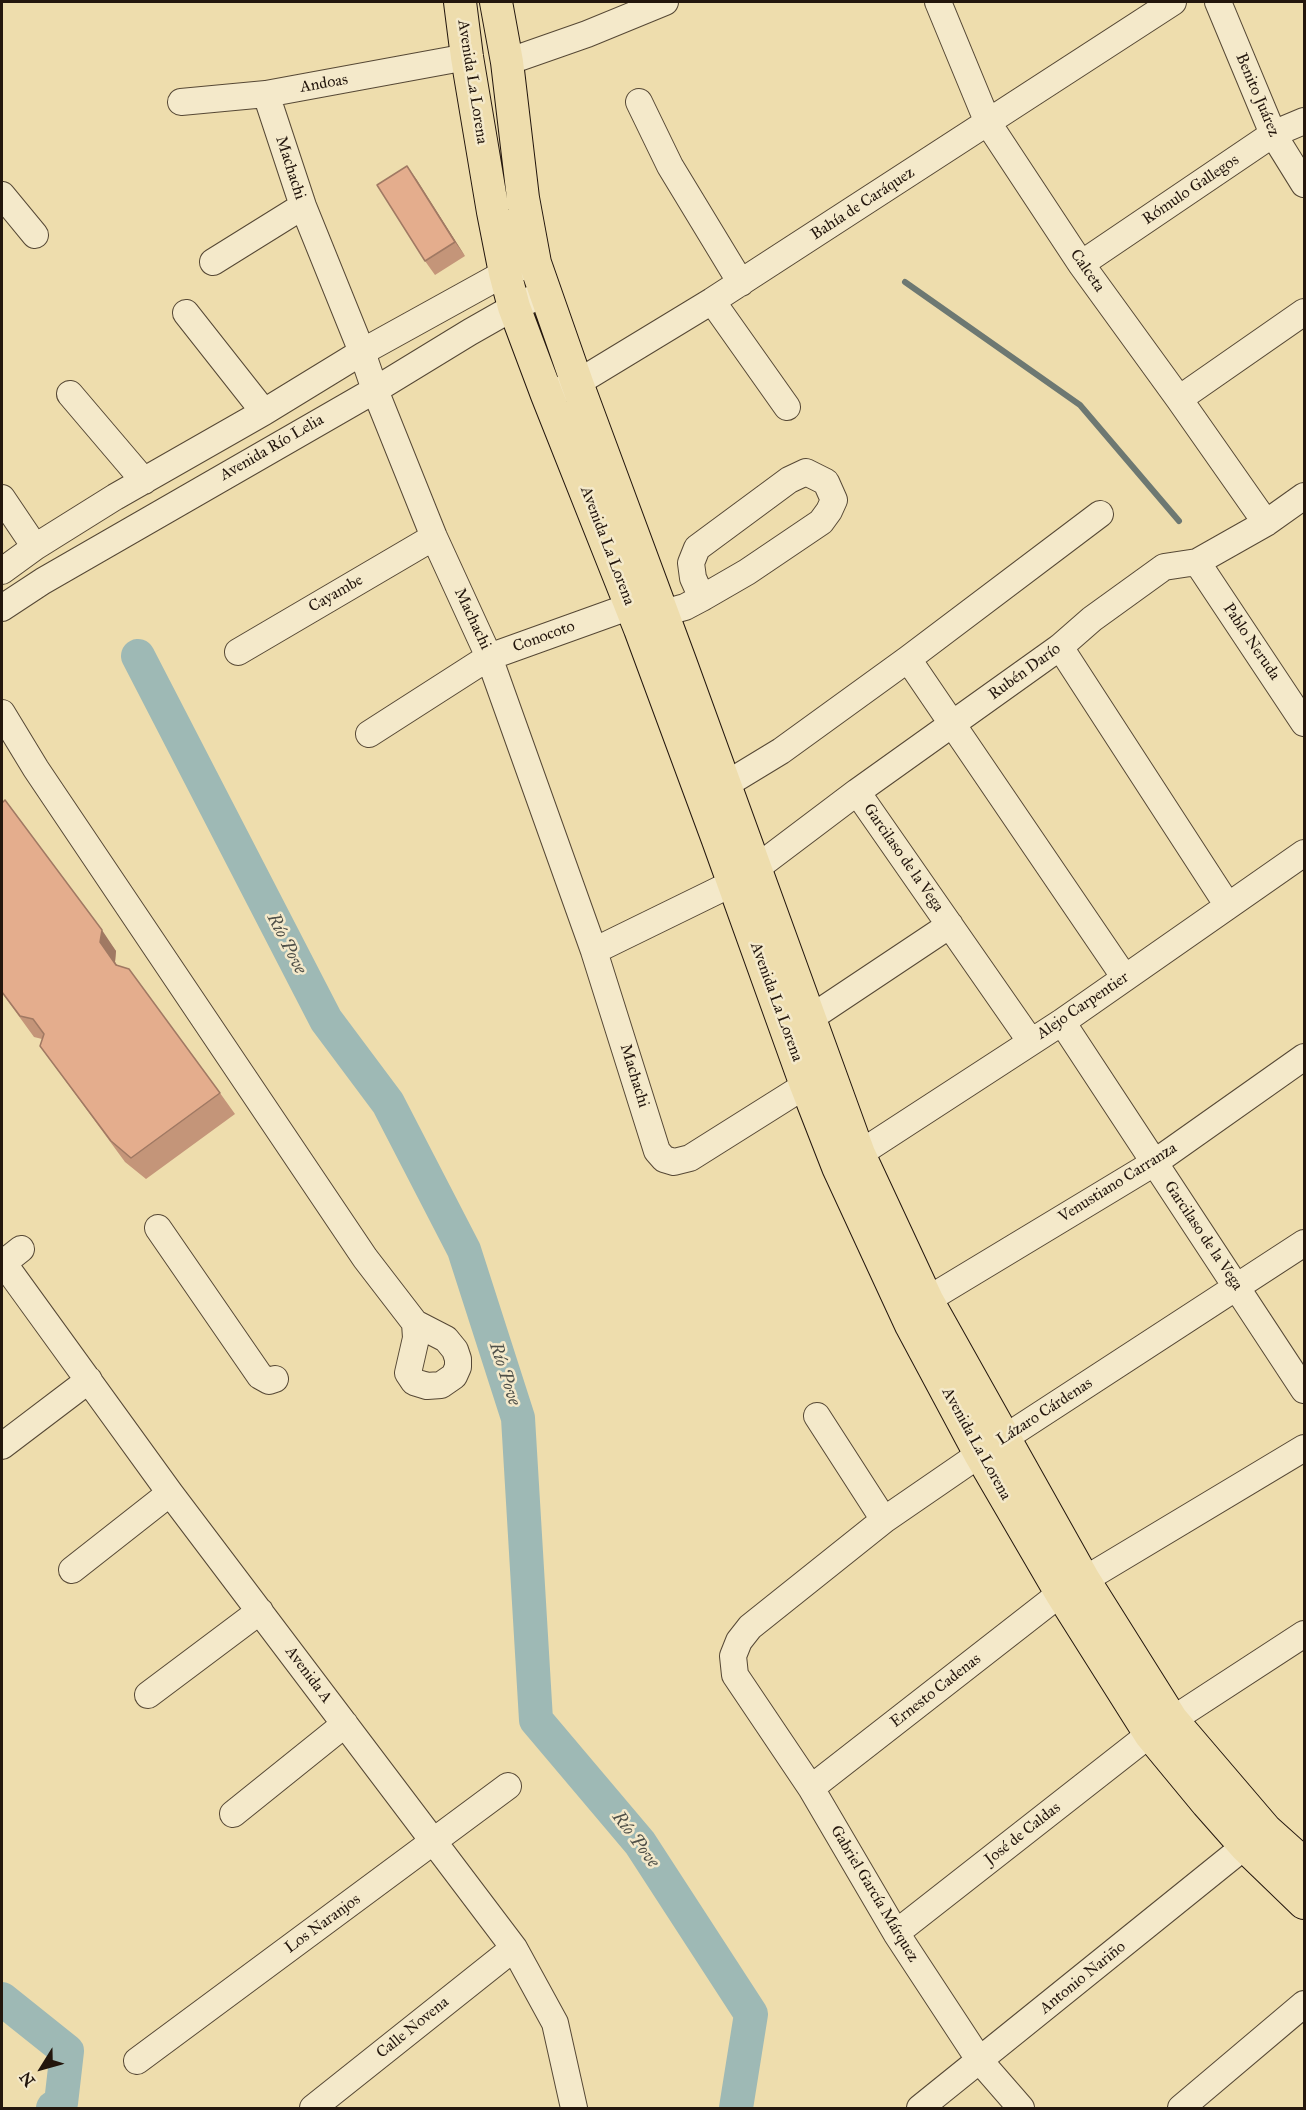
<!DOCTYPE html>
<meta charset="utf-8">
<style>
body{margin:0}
#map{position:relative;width:1306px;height:2110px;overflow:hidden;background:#eeddad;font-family:"IM FELL Great Primer",serif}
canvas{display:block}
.frame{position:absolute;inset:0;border:3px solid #23160d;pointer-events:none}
.north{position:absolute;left:12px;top:2038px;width:60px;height:60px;-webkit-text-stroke:4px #f4e9ca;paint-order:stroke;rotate:233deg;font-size:16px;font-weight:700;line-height:24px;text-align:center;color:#23160d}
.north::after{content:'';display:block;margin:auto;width:21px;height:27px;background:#23160d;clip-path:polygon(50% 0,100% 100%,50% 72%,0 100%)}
</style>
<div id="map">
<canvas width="1306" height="2110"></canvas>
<div class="frame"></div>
<div class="north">N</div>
</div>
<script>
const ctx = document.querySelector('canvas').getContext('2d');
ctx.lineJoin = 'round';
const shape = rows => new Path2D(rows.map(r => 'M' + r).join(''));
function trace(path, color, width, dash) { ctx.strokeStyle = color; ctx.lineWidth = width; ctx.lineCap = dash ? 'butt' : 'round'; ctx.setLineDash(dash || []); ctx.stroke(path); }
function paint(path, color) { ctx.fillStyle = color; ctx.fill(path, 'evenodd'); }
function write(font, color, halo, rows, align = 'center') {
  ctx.font = font + ' "IM FELL Great Primer",serif'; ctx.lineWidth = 5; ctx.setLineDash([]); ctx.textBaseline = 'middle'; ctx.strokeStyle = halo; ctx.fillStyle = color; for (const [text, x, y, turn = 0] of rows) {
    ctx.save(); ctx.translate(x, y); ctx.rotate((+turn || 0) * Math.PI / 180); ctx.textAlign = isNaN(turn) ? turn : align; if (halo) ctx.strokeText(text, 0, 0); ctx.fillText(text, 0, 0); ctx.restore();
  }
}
trace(shape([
 [905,282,1080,405,1179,521]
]), '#6d7872', 6);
trace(shape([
 [138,656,326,1020,388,1103,464,1250,518,1418,536,1720,640,1843,751,2014,736,2108],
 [2,1999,67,2051,61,2103,53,2108]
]), '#9eb9b5', 34);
const minor = shape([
 [938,2,988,123,1081,264,1179,399,1266,523],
 [1218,2,1273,134,1304,184],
 [507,62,587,34,665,2],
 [266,94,303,206,362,352,375,390,434,537,489,657,594,951,657,1151,664,1159,674,1162,690,1158,806,1085],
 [181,102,266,94,467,57],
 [639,102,670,166,741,283],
 [2,195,35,235],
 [213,262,303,206],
 [1081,264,1273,134,1304,121],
 [712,301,787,407],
 [186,313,264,412],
 [560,390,577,383,712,301,1173,2],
 [70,394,144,481],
 [1179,399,1304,312],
 [2,498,35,547],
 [1197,562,1304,723],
 [2,571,35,547,115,497,264,412,362,352,505,273,521,267],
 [2,608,43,581,375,390,470,332,514,307,546,293],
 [663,613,685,607,702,598,747,572,821,522,829,511,834,500,826,482,806,472,789,480,697,548,691,563,693,578,702,598],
 [1060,647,1228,906],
 [238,652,434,537],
 [908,659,1125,978],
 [2,713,36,769,365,1258,415,1323,446,1339,455,1350,458,1359,458,1367,454,1376,441,1385,427,1386,414,1382,408,1373,416,1338,415,1323],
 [369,734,489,657,631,606],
 [725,785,781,751,908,659,1100,514],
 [857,792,1031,1042],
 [755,869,857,792,1060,647,1092,619,1164,567,1197,562,1266,523,1304,496],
 [594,951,733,883],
 [809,1019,950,925],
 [1062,1022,1304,1390],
 [859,1154,1062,1022,1304,853],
 [158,1228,260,1376,269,1381,275,1379],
 [2,1261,170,1493,514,1948,555,2023,574,2108],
 [2,1264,21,1249],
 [927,1300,1154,1163,1304,1057],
 [817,1416,884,1520],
 [2,1446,89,1380],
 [72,1570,170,1493],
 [1084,1580,1304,1448],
 [148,1695,260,1611],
 [1172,1720,1304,1634],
 [811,1788,1061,1593],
 [233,1814,345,1724],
 [896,1933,1150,1734],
 [137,2061,508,1786],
 [313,2108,514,1948],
 [920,2108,1245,1846],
 [1021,2108,980,2061,896,1933,811,1788,735,1675,733,1656,739,1641,750,1627,884,1520,980,1454,1304,1243],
 [1181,2108,1304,2004]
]);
const major = shape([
 [460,2,467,57,493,212,505,273,514,307,547,395,640,629,718,840,806,1085,838,1167,911,1325,980,1454,1061,1593,1150,1734,1207,1803,1245,1846,1304,1903],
 [496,2,507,62,523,198,535,263,577,383,680,661,859,1154,927,1300,1084,1580,1172,1720,1266,1830,1304,1864]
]);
trace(minor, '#564835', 28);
trace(major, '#23160d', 34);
trace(minor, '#f4e9ca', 26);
trace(major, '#eeddad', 32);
paint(shape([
 [407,166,465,256,435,275,425,261],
 [2,803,116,951,115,962,117,965,220,1093,235,1114,146,1179,125,1162,40,1046,42,1039,34,1037,2,993]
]), '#c49579');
paint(shape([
 [407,166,417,180,465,256,455,242],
 [102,930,116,951,115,962,130,986,100,942]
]), '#a07963');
const building = shape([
 [407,166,455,242,425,261,377,185,407,166],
 [5,800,102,930,100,942,116,965,129,969,220,1093,131,1158,111,1141,40,1046,44,1034,33,1019,20,1016,2,992,2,803,5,800]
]);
paint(building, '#e4ad8d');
trace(building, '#a07963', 1.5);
write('16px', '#23160d', '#f4e9ca', [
 ["Avenida La Lorena",472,82,81],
 ["Andoas",324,84,-10],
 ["Benito Juárez",1257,95,67],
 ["Machachi",290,168,72],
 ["Rómulo Gallegos",1191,190,-34],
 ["Bahía de Caráquez",863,204,-33],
 ["Calceta",1087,271,55],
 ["Avenida Río Lelia",272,448,-30],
 ["Avenida La Lorena",607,546,69],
 ["Cayambe",336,594,-30],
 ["Machachi",472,619,65],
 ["Conocoto",544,637,-20],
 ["Pablo Neruda",1251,642,56],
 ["Rubén Darío",1025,672,-36],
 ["Garcilaso de la Vega",903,858,55],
 ["Avenida La Lorena",776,1002,70],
 ["Alejo Carpentier",1083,1006,-34],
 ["Machachi",634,1076,73],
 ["Venustiano Carranza",1118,1183,-32],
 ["Garcilaso de la Vega",1203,1236,56],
 ["Lázaro Cárdenas",1045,1412,-33],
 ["Avenida La Lorena",976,1444,61],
 ["Avenida A",308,1675,53],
 ["Ernesto Cadenas",936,1691,-38],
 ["José de Caldas",1023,1834,-38],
 ["Gabriel García Márquez",874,1894,59],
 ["Los Naranjos",323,1924,-36],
 ["Antonio Nariño",1083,1978,-39],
 ["Calle Novena",413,2028,-39]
]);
write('italic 18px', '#4e4f48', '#f4e9ca', [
 ["Río Pove",286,944,63],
 ["Río Pove",504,1374,72],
 ["Río Pove",635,1840,53]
]);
</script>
